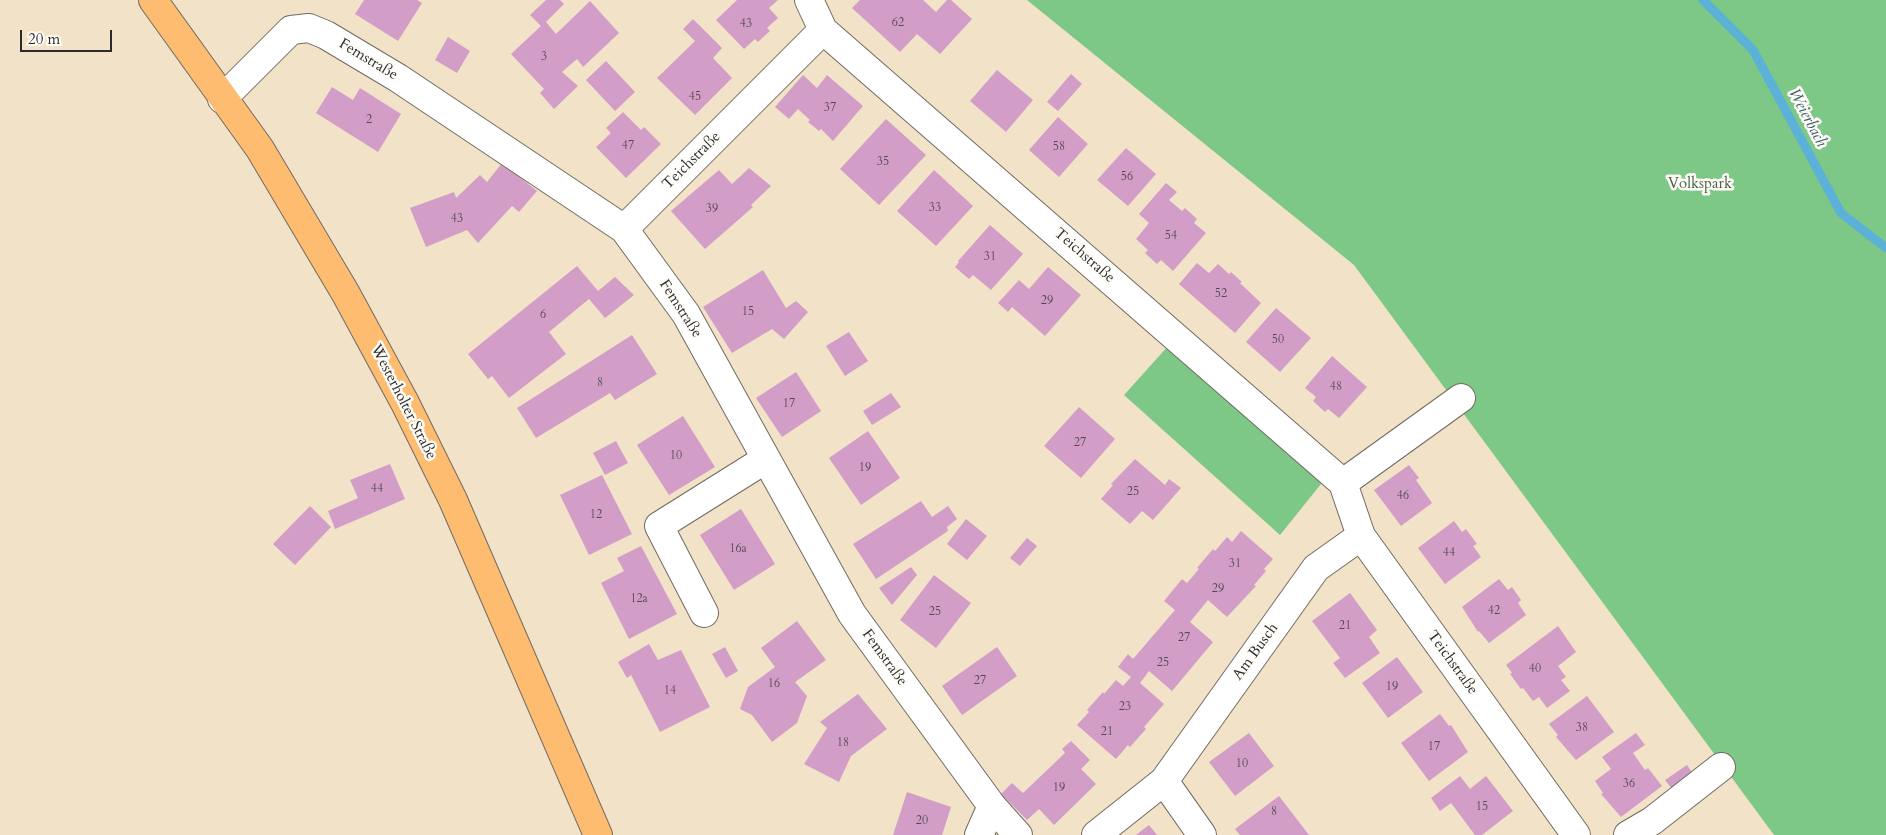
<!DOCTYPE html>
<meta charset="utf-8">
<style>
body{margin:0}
#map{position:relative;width:1886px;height:835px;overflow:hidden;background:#f2e2c7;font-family:Cardo,serif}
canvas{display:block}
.scale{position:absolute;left:20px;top:30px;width:92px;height:22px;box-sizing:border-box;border:2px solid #2b2b2b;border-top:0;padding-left:6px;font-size:15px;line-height:18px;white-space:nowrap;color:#2b2b2b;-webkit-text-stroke:4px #fdfcf7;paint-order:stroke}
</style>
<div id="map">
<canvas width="1886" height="835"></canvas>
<div class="scale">20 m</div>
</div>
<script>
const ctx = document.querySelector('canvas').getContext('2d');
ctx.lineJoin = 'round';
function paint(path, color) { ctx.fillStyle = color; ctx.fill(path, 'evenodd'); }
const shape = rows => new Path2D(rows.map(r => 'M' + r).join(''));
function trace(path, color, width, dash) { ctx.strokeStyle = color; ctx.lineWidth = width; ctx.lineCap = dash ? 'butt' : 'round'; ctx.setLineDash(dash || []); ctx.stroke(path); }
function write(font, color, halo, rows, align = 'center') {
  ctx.font = font + ' Cardo,serif'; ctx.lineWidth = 5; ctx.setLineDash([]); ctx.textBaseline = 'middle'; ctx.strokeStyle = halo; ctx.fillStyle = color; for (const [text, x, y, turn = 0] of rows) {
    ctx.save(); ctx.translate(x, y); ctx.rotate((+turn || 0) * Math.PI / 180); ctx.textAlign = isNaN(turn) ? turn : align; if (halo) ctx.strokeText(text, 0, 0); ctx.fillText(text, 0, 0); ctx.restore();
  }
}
paint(shape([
 [1027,0,1886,0,1886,835,1774,835,1354,265],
 [1169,345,1325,479,1280,535,1124,395]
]), '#7dc886');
trace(shape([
 [1703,0,1753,50,1841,213,1886,248]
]), '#5cb1d8', 9);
paint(shape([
 [364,0,417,0,422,3,398,41,355,14],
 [546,0,560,0,564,4,546,22,556,34,590,1,619,33,583,67,577,59,562,72,578,86,554,109,540,93,544,89,511,54,541,26,530,15],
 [737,0,778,0,769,8,778,18,767,28,770,31,758,42,755,39,744,49,716,20],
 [860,0,923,0,936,12,947,0,951,0,972,19,940,54,917,34,900,52,852,8],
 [693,19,722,48,713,58,732,78,695,115,657,78,695,41,683,29],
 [448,37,470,51,457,73,435,60],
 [606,61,635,92,615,111,586,80],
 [997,70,1033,100,1006,132,970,101],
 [1071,74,1082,84,1058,111,1047,102],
 [803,75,817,88,827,75,863,106,833,141,821,129,819,131,808,122,810,120,798,109,789,119,775,107],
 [332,87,353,100,360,88,401,114,378,152,316,113],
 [623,112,641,130,644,127,661,144,626,178,596,147,611,133,606,128],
 [1058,117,1088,144,1059,177,1029,150],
 [886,119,926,155,879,205,840,169],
 [1126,148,1156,174,1128,206,1097,180],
 [502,163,537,191,519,212,512,206,478,243,467,230,426,247,410,208,454,192,456,198,480,175,487,182],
 [749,168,771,186,751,205,753,207,705,249,671,211,719,170,732,184],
 [934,170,973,206,936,246,897,211],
 [1166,183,1177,192,1169,200,1182,211,1185,208,1197,219,1194,223,1206,233,1173,271,1161,260,1157,264,1145,253,1148,250,1136,239,1149,223,1139,214],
 [990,225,1023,254,991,290,973,275,969,279,955,267,959,262,958,261],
 [1197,263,1209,273,1218,264,1229,274,1231,272,1242,282,1240,283,1261,303,1235,333,1179,284],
 [577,266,598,291,615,277,634,295,605,318,589,299,549,332,566,354,509,398,492,376,488,379,468,354],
 [1048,267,1081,295,1045,336,1012,307,1008,312,998,303,1019,280,1029,289],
 [763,270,786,308,796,301,808,312,784,339,772,329,732,353,703,307],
 [1276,308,1311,338,1280,372,1246,342],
 [849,332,868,361,845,376,826,346],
 [632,335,657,374,615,400,610,393,536,438,517,408],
 [1332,356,1367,387,1339,418,1328,409,1325,412,1313,401,1316,397,1305,388],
 [796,372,821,411,782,437,756,398],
 [891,393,901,407,872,425,863,411],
 [1079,407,1115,439,1081,478,1044,446],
 [683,416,715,467,669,495,637,445],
 [868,431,900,478,861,505,829,458],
 [616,441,628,463,605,475,593,453],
 [1135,459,1165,485,1169,479,1181,488,1153,520,1142,511,1130,524,1101,499,1113,485,1111,484],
 [390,464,405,499,335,529,328,511,358,498,350,480],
 [1409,465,1419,478,1416,480,1432,503,1401,526,1374,490],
 [602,475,632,534,589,555,560,495],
 [921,501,932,517,948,506,957,519,947,527,948,531,876,579,853,544],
 [310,506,331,527,295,565,273,544],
 [741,509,775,564,734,590,700,535],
 [966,519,987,536,967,560,947,544],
 [1454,521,1462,532,1466,529,1477,544,1473,546,1481,557,1445,584,1418,548],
 [1241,531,1273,559,1264,569,1266,571,1254,585,1256,586,1227,617,1208,600,1190,622,1213,642,1172,691,1149,671,1140,683,1164,704,1144,727,1146,729,1130,747,1128,745,1116,759,1077,725,1089,712,1087,710,1103,692,1104,694,1116,680,1123,686,1131,677,1118,667,1128,654,1133,659,1175,610,1164,601,1182,579,1187,583,1199,569,1197,568,1213,549,1215,551,1227,537,1232,542],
 [1027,538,1037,546,1020,566,1010,558],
 [641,546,677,614,629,639,601,583,624,571,617,558],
 [911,567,917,575,892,605,879,588],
 [934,575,971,603,936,648,900,620],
 [1499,579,1508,590,1512,587,1521,600,1518,603,1526,615,1489,643,1479,631,1478,632,1462,607],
 [1350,593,1377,630,1369,637,1380,653,1345,678,1333,663,1340,658,1312,621],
 [797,621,826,660,795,682,807,696,797,723,772,742,752,715,740,709,748,687,775,667,761,648],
 [1558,626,1576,652,1558,666,1566,677,1561,680,1570,691,1547,708,1539,697,1533,701,1523,688,1521,689,1510,674,1512,673,1506,665],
 [649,644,658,660,681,650,710,707,660,732,631,675,627,678,618,662],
 [725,647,738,671,726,678,712,654],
 [997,647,1017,676,962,715,942,686],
 [1397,657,1423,692,1388,718,1362,683],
 [858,694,887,729,851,756,839,782,804,764,827,728,820,722],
 [1587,696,1614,732,1576,760,1556,737,1558,735,1549,724],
 [1440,714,1449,726,1451,725,1468,752,1429,781,1401,743],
 [1249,733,1274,766,1235,796,1209,762],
 [1636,733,1645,745,1633,753,1645,770,1648,768,1662,786,1621,817,1601,794,1603,793,1595,781,1611,769,1602,757],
 [1071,741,1090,760,1081,769,1096,784,1054,825,1039,809,1027,820,1001,794,1012,783,1023,793,1065,753,1062,749],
 [1687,765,1696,778,1675,793,1665,780],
 [1460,776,1470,789,1486,776,1513,811,1482,835,1475,835,1451,803,1440,811,1431,798],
 [907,792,951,807,942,835,893,835],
 [1279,796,1309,835,1240,835,1235,829],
 [1149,825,1157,835,1136,835]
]), '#d29ec7');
const minor = shape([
 [823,30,1343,483,1361,536,1576,835],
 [222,99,291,30,309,28,326,35,398,78,624,229,686,314,852,614,992,806,1018,835],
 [624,229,823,30,809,0],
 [1343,483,1461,398],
 [704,613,659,526,766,459],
 [979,835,992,806],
 [1096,835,1164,781],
 [1202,835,1164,781,1316,568,1361,536],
 [1628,835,1652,821,1721,767]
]);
const major = shape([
 [153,0,260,149,346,294,405,403,453,500,598,835]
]);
trace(minor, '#716b62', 30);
trace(major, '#716b62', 30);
trace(minor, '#fff', 28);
trace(major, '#febc70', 28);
write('12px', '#554852', null, [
 ["62",898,23],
 ["43",746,24],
 ["3",544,57],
 ["45",695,97],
 ["37",830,108],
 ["2",369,120],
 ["47",628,146],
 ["58",1059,147],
 ["35",883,162],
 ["56",1127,177],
 ["33",935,208],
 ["39",712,209],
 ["43",457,219],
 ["54",1171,236],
 ["31",990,257],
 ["52",1221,294],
 ["29",1047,301],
 ["15",748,312],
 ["6",543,315],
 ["50",1278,340],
 ["8",600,383],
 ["48",1336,387],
 ["17",789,404],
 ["27",1080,443],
 ["10",676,456],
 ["19",865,468],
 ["44",377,489],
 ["25",1133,492],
 ["46",1403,496],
 ["12",596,515],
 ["16a",738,549],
 ["44",1449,553],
 ["31",1235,564],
 ["29",1218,589],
 ["12a",639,599],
 ["42",1494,611],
 ["25",935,612],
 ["21",1345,626],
 ["27",1184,638],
 ["25",1163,663],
 ["40",1535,669],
 ["27",980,681],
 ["16",774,684],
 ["19",1392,687],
 ["14",670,691],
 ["23",1125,707],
 ["38",1582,728],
 ["21",1107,732],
 ["18",843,743],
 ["17",1434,747],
 ["10",1242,764],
 ["36",1629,784],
 ["19",1059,788],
 ["15",1482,807],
 ["8",1274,812],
 ["20",922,821]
]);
write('15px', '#2b2b2b', '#fdfcf7', [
 ["Femstraße",368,60,31],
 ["Teichstraße",692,161,-45],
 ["Teichstraße",1084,256,41],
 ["Femstraße",680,309,57],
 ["Westerholter Straße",403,402,63],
 ["Am Busch",1256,652,-54],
 ["Femstraße",884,658,54],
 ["Teichstraße",1452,663,54]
]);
write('15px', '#48624b', '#fdfcf7', [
 ["Volkspark",1700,185]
]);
write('italic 16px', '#3c5a68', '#fdfcf7', [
 ["Weierbach",1807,118,62]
]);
</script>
